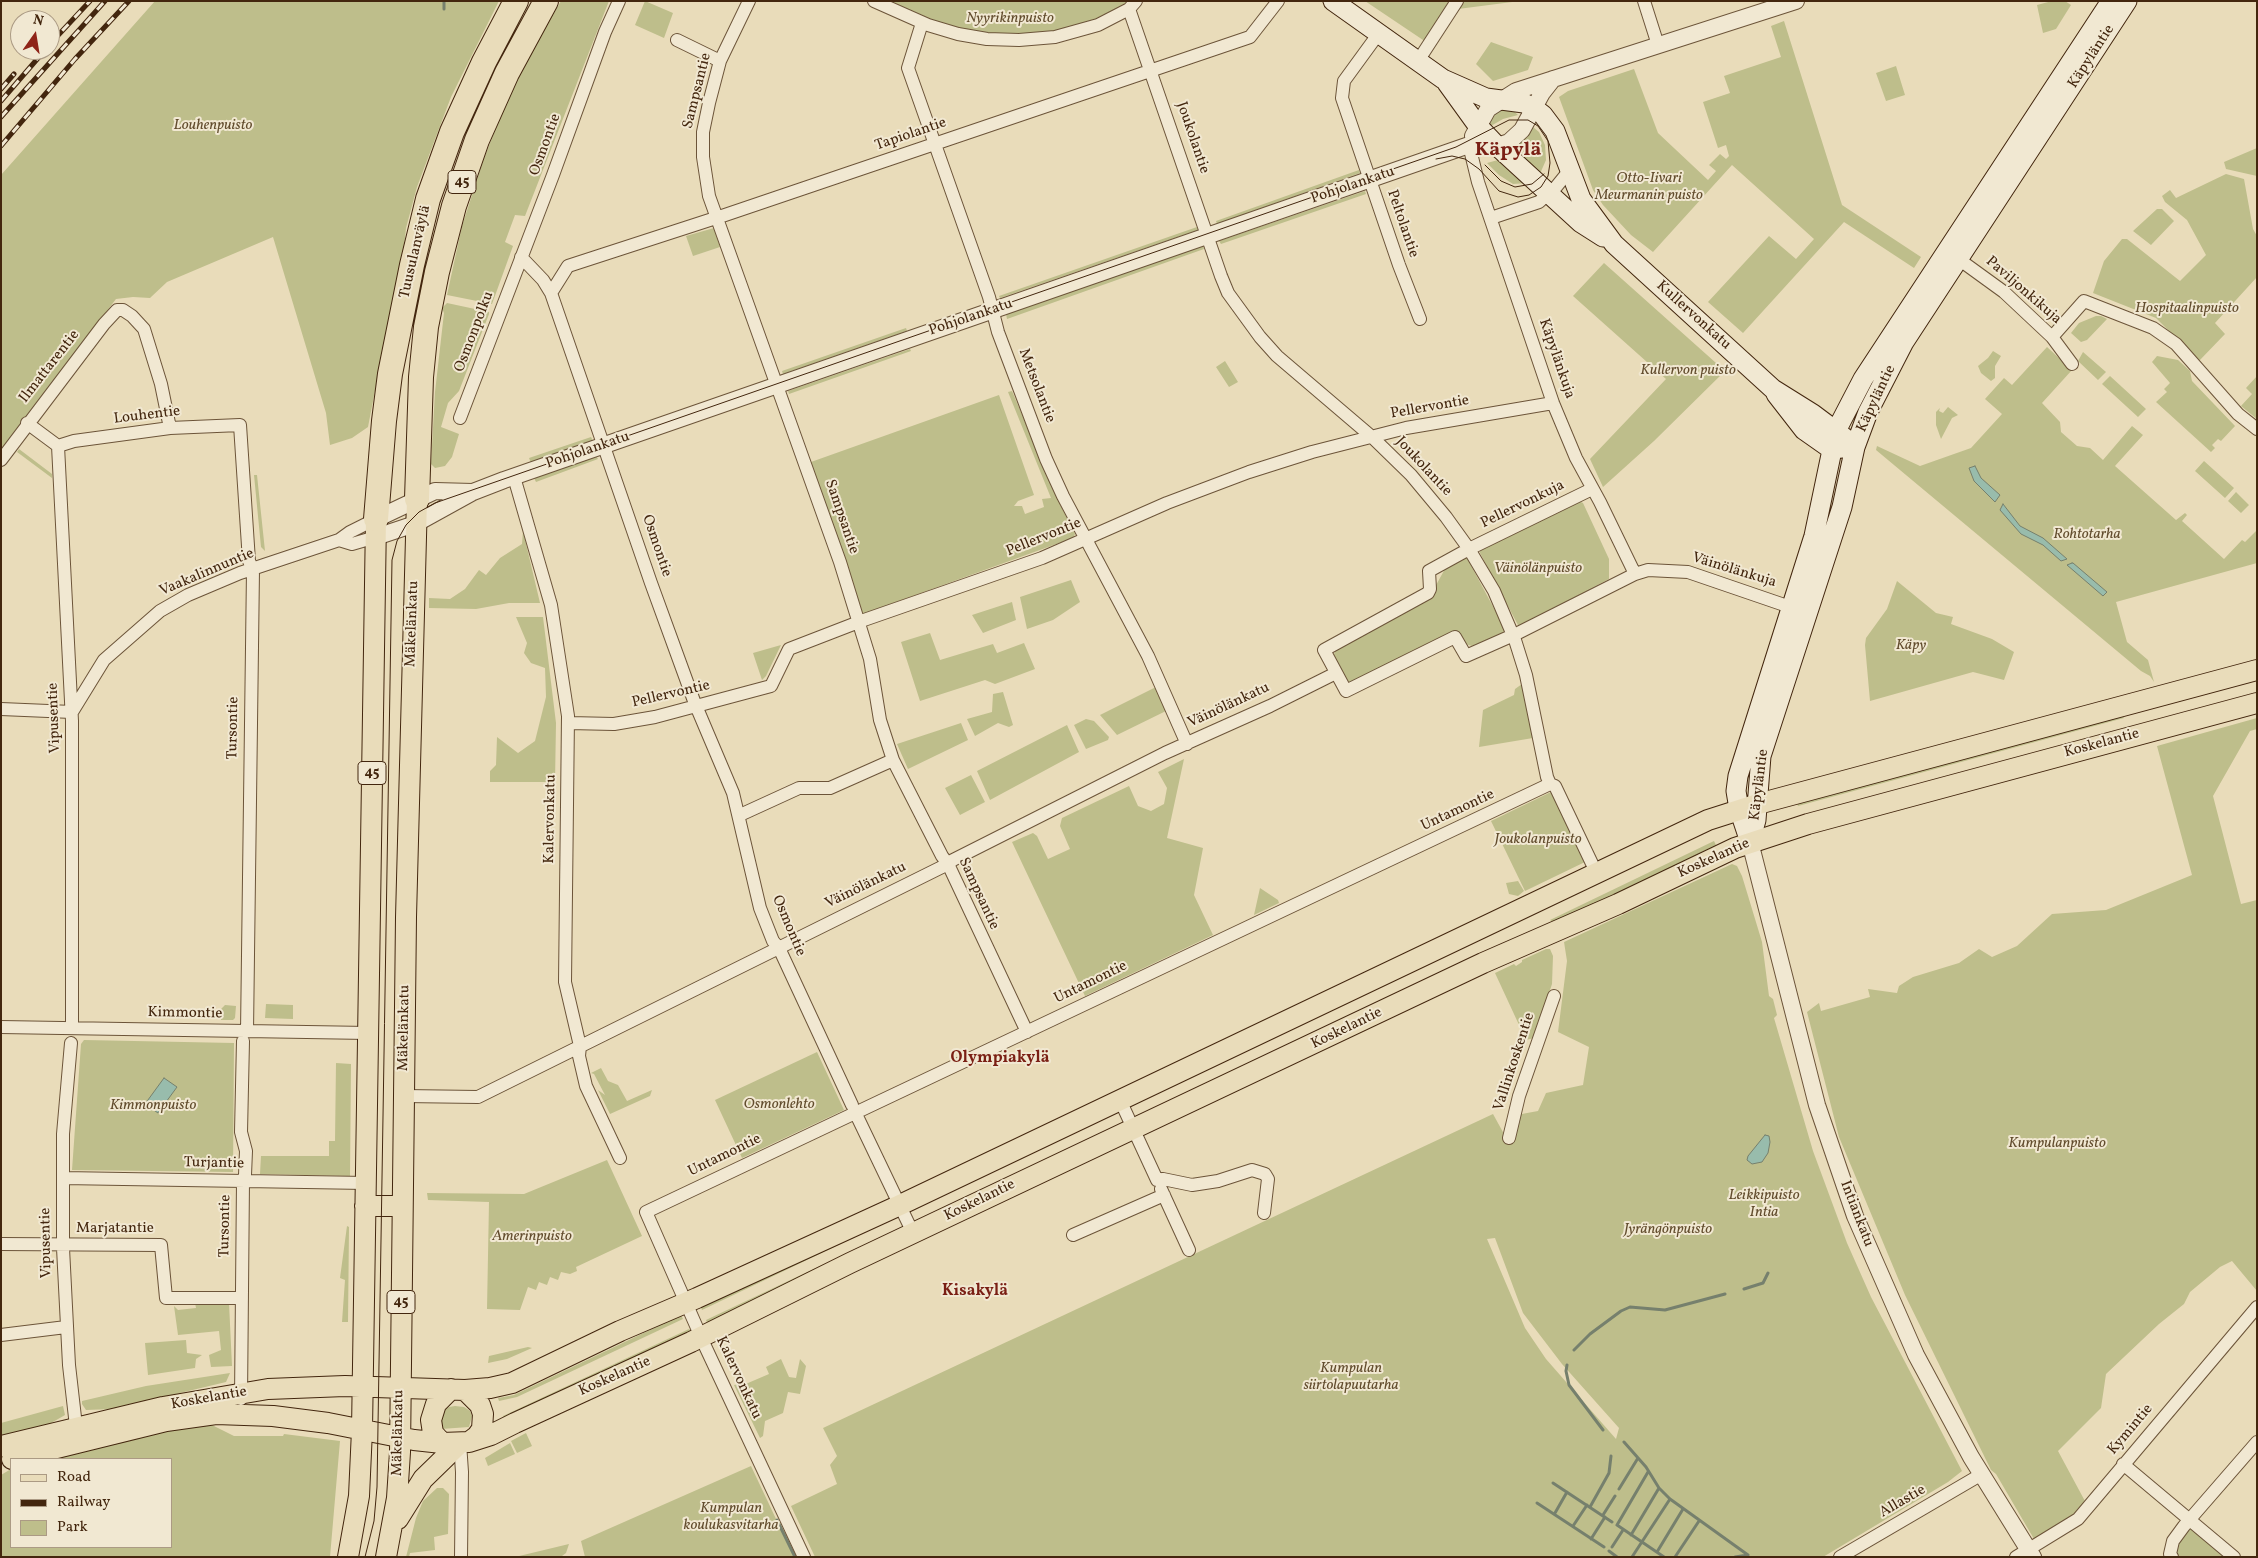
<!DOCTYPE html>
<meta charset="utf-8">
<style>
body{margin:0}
#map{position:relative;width:2258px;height:1558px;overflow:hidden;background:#e9dcba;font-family:Vollkorn,serif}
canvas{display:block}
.frame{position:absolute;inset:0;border:2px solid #43260e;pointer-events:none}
.legend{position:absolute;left:10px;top:1458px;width:162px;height:90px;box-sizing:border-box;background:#f1e8d2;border:1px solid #ab9a84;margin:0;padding:6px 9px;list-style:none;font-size:15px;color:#43260e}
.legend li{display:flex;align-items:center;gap:10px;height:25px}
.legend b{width:25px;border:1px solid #ab9a84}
.north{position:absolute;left:10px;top:10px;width:50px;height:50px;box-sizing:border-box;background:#f1e8d2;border:1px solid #ab9a84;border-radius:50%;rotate:13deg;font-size:14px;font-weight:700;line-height:20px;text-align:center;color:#43260e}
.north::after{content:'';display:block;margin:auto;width:18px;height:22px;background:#8f2418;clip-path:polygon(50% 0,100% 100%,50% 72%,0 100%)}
</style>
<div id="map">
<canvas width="2258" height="1558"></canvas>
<div class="frame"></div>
<ul class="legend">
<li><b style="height:6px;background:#e9dcba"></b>Road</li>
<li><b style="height:6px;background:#43260e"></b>Railway</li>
<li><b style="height:14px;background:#bebe8b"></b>Park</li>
</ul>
<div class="north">N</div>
</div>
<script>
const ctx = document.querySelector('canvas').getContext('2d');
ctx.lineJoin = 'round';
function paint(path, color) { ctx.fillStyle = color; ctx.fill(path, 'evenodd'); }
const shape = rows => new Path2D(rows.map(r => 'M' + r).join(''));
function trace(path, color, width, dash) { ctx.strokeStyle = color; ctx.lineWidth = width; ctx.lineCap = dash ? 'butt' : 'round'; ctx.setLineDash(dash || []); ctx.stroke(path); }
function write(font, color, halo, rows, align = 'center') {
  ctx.font = font + ' Vollkorn,serif'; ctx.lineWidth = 4; ctx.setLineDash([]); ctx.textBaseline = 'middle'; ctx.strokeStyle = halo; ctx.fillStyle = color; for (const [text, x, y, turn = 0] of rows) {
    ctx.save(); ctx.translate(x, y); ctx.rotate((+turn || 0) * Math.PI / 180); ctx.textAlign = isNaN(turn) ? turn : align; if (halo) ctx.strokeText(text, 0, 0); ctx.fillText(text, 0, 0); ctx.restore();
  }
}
paint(shape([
 [155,1,499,1,451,97,417,187,406,228,404,249,395,287,368,427,352,438,330,445,326,413,273,237,167,282,150,298,133,297,116,299,1,450,1,175],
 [561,1,609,1,525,216,515,215,505,242,513,246,492,304,447,295,462,226,484,158,506,103,531,52],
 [645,1,673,13,664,38,635,25],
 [890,1,1131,1,1097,20,1068,30,1019,36,988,34,946,26],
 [1365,1,1451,1,1426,42],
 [1462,1,1520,1,1458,9],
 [2052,1,2065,1,2071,5,2056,29,2043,33,2037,5],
 [1784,21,1842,205,1921,257,1914,268,1844,222,1743,333,1708,302,1769,236,1796,259,1814,239,1732,165,1653,252,1631,235,1603,205,1593,190,1559,97,1568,91,1634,69,1658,133,1708,180,1716,171,1709,165,1720,154,1726,159,1729,156,1726,145,1718,148,1703,102,1730,93,1724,76,1781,57,1771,26],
 [1491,42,1533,57,1528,70,1493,81,1476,64],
 [1896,66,1905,95,1886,101,1876,73],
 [1500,107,1509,107,1518,115,1503,119,1489,127,1487,122,1490,114],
 [1533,127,1539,132,1545,145,1546,160,1539,176,1511,150,1522,142],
 [2257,148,2257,176,2226,169,2224,162],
 [1498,160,1502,162,1527,183,1513,184,1499,175,1487,163],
 [1359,170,1360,173,1217,224,1216,221],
 [2226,174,2244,179,2253,229,2257,236,2257,277,2215,323,2225,334,2199,361,2156,318,2093,293,2104,261,2122,239,2127,239,2180,281,2206,255,2187,220,2165,202,2162,196,2170,190,2176,198],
 [1365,191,1366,194,1221,244,1219,241],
 [2157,209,2162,209,2174,221,2151,245,2133,231],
 [1197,227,1198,230,1000,298,999,296],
 [714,228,720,247,693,256,686,236],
 [1203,245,1204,249,1007,319,1006,314],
 [1604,263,1725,371,1654,441,1603,487,1590,459,1666,379,1573,296],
 [447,303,489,312,489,314,459,391,448,403,441,427,459,434,452,457,445,466,435,468,431,464,435,392,444,313,442,308],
 [2096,316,2101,316,2107,319,2087,340,2081,342,2071,333,2079,323],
 [906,328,907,331,783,374,782,371],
 [2047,347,2072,370,2042,403,2060,422,2061,432,2077,446,2090,448,2103,460,2132,426,2143,435,2115,466,2176,520,2185,513,2187,515,2182,521,2224,559,2242,540,2245,542,2257,530,2257,563,2116,602,2127,642,2148,660,2154,682,2150,676,2141,671,1876,450,1877,446,1920,466,1971,448,2002,414,1985,399,2004,378,2012,385],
 [910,349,911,351,789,394,788,391],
 [1993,351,2001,356,1995,366,1995,378,1991,381,1981,373,1978,366,1988,358],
 [2083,352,2106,372,2098,380,2078,361],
 [2157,356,2178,360,2190,371,2192,381,2235,426,2221,441,2218,439,2212,445,2215,448,2211,452,2156,402,2167,392,2164,389,2170,383,2152,362],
 [1225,361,1238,382,1229,387,1216,367],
 [2110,376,2146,409,2138,417,2102,384],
 [2257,376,2257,419,2241,406,2252,394,2246,388],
 [1012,391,1058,500,1075,534,1073,538,863,614,811,462,999,395,1034,495,1018,501,1014,506,1022,506,1025,514,1044,507,1042,499,1051,498,1008,392],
 [1948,407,1958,415,1952,418,1941,439,1936,425,1936,412,1940,408,1939,411,1943,413],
 [591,437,593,441,531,463,529,458],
 [19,449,52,474,52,478,17,452],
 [596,456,598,459,536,482,534,478],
 [2204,461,2234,488,2225,498,2195,471],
 [254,475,257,475,265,551,261,547],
 [2236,492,2249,505,2241,513,2228,501],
 [1579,501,1583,503,1609,559,1609,579,1519,627,1480,553,1480,549],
 [523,531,540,603,509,603,476,609,429,608,429,598,450,599,465,589,479,570,486,575,500,558,522,544],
 [1463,557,1467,558,1505,629,1503,633,1472,646,1465,644,1459,633,1363,678,1350,682,1345,681,1332,658,1337,648,1435,587,1446,567],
 [1071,580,1080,602,1053,620,1027,629,1020,597],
 [1897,581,1936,613,1953,617,1951,624,1992,639,2014,652,2004,680,1973,672,1870,701,1865,645,1866,638,1887,609],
 [1012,602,1016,620,983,633,972,615],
 [516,617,543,617,556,723,555,782,490,782,490,771,496,765,497,737,518,753,535,741,546,697,545,668,531,663,524,653,527,643],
 [930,633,940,660,993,644,997,653,1024,643,1035,669,995,684,985,680,920,701,901,642],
 [781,645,766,676,762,680,753,653],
 [1522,684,1533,738,1479,747,1483,710,1514,695,1515,689],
 [1158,686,1168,710,1117,735,1100,715],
 [1003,692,1013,725,1009,727,998,723,975,736,967,719,992,712,993,694],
 [2123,715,2124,718,1798,806,1796,801],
 [2257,718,2257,729,2250,731,2213,796,2241,904,2257,900,2257,1291,2232,1261,2220,1267,2190,1292,2184,1304,2159,1324,2106,1374,2101,1408,2058,1451,2086,1503,2072,1518,2034,1539,1996,1474,1991,1470,1905,1295,1839,1137,1807,1012,1819,1003,1821,1011,1870,997,1868,989,1897,993,1899,986,1913,977,1959,963,1979,949,1992,957,2017,946,2052,914,2106,910,2192,875,2157,746],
 [1086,719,1094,721,1109,737,1108,740,1086,749,1074,725],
 [961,723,968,740,908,769,897,744],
 [1067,725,1079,752,990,800,977,771],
 [1184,759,1167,838,1203,848,1194,895,1213,935,1085,996,1012,842,1033,833,1037,836,1048,859,1070,849,1060,826,1062,818,1129,786,1138,806,1151,811,1164,804,1167,788,1158,772],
 [971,775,985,802,960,815,945,788],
 [1551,792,1585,862,1525,891,1491,821],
 [1714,841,1716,845,1622,892,1553,922,1550,920],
 [1732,864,1737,866,1742,876,1762,942,1769,996,1773,999,1777,1015,1774,1018,1813,1151,1847,1243,1871,1297,1962,1471,1948,1482,1823,1557,815,1557,791,1506,837,1484,830,1465,837,1456,823,1428,1493,1114,1504,1134,1511,1116,1538,1111,1546,1093,1583,1085,1589,1047,1558,1032,1567,961,1564,942],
 [1495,1238,1523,1313,1562,1364,1619,1428,1616,1439,1546,1359,1525,1328,1487,1239],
 [1518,881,1524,891,1518,896,1509,894,1506,883],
 [1260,888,1278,900,1279,903,1254,915],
 [1546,949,1550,949,1553,956,1552,984,1534,1038,1526,1040,1495,973,1514,964,1516,966,1522,962,1522,960],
 [266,1004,293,1005,293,1019,265,1018],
 [225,1005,236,1006,235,1018,233,1020,221,1020,220,1010],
 [84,1040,234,1043,233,1172,72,1170,81,1044],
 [817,1052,844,1110,742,1158,715,1100],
 [336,1063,351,1064,350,1176,260,1174,261,1156,329,1156,329,1141,335,1141],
 [601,1068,608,1081,618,1085,627,1101,652,1090,650,1096,610,1114,598,1090,605,1095,594,1074,591,1073],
 [607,1160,642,1236,576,1267,577,1271,570,1274,561,1272,558,1280,550,1277,547,1285,539,1282,536,1290,528,1287,520,1310,487,1309,489,1202,428,1200,427,1193,524,1194],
 [895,1218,702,1310,700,1305],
 [347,1226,349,1227,348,1322,342,1322,345,1280,340,1278],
 [900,1228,708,1325,706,1320],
 [195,1303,229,1303,232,1366,211,1367,209,1355,221,1350,219,1331,178,1335,174,1306,178,1310,196,1308],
 [681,1315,683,1319,517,1397,499,1401,498,1398,514,1395],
 [689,1329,691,1331,505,1420,503,1416],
 [186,1340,187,1353,202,1355,196,1359,195,1368,148,1375,145,1343],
 [528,1347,532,1348,507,1359,488,1363,489,1356],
 [781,1359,789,1377,796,1378,800,1359,806,1366,800,1394,788,1392,783,1413,765,1421,763,1436,760,1438,734,1385,748,1383,769,1374,766,1367],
 [230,1373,226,1382,113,1409,86,1410,82,1404,82,1401,146,1386],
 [63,1406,65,1415,46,1426,1,1437,1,1423],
 [455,1406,464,1407,470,1411,472,1416,469,1427,441,1429,439,1419,441,1413,449,1407],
 [212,1425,234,1436,283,1436,284,1434,340,1441,330,1557,1,1557,1,1475,11,1469,11,1547,171,1547,171,1459,45,1459,161,1432],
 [526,1433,532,1446,517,1453,511,1441],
 [510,1443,515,1454,488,1466,485,1458],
 [751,1466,794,1557,585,1557,581,1541],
 [437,1488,443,1488,449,1494,448,1534,434,1537,435,1550,410,1553,409,1557,406,1557,416,1518,423,1501],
 [2191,1524,2229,1557,2178,1557,2174,1551,2176,1542],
 [569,1544,566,1553,562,1556,515,1557]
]), '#bebe8b');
const water = shape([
 [1975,466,1981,478,2000,495,1995,502,1974,481,1969,468,1975,466],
 [2003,504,2020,526,2043,538,2067,559,2061,561,2043,545,2021,534,2000,510,2003,504],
 [2072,563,2073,563,2107,592,2103,596,2067,565,2072,563],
 [164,1078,177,1087,158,1113,145,1104,164,1078],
 [1765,1135,1769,1136,1770,1142,1768,1153,1762,1162,1752,1164,1747,1160,1748,1156,1765,1135]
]);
paint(water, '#98bcac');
trace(water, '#76806d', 1);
trace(shape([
 [444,9,444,1],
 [1744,1289,1763,1283,1768,1273],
 [1574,1350,1590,1334,1621,1311,1630,1307,1665,1310,1725,1294],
 [1567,1365,1566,1371,1569,1385,1603,1430],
 [1624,1442,1646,1467,1659,1488,1670,1499,1748,1555],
 [1553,1483,1612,1522],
 [1619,1489,1638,1458],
 [1537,1503,1604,1547],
 [1590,1507,1609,1473,1611,1456],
 [1555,1513,1567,1492],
 [1603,1515,1615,1496],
 [777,1520,795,1557],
 [1617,1525,1648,1472],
 [1617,1525,1664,1557],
 [1573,1526,1587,1505],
 [1631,1535,1659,1488],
 [1591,1539,1605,1517],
 [1612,1547,1623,1530],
 [1609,1551,1617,1557],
 [1657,1552,1683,1509],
 [1632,1557,1670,1499],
 [1675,1557,1699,1521],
 [1735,1557,1748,1555]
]), '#76806d', 3);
const minor = shape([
 [749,1,720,61,709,103,703,132,703,157,709,196,840,562,870,659,880,720,893,760,942,856,948,864,1027,1032],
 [874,1,928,25,958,34,987,39,1019,40,1055,37,1098,25,1129,9,1136,1],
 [1644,1,1658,45],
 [1129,9,1221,276,1228,293,1260,337,1277,356,1372,437,1411,475,1446,517,1469,549,1494,591,1515,640,1526,675,1547,777,1550,784,1555,786,1596,872],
 [922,23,908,68,989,297,998,332,1046,459,1063,496,1148,656,1187,744],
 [1379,33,1344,81,1342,98,1399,265,1420,319],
 [677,40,720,61],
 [1418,61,1457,1],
 [1469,145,1478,182,1553,403,1576,458,1600,502,1635,574],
 [1491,218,1539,202,1556,187,1569,171],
 [1953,255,2004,292,2052,337,2072,364],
 [521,257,543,280,551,293,651,583,694,701,733,793,760,908,773,941,779,948,852,1105],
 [551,293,568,266,725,215,1250,37,1278,1],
 [2052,337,2084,301,2153,328,2176,344,2238,414,2257,429],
 [460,418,553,175,605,32,619,1],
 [27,423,58,446,72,721,72,1028],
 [58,446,74,441,170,428,240,425,249,561,253,570,247,1031],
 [1,460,104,324,117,310,123,310,132,316,144,329,161,384,170,428],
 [514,477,551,605,568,716,565,982,580,1046,579,1056,586,1086,620,1158],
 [1592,489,1469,549,1429,571,1430,589,1428,593,1324,650,1346,691,1455,637,1466,656,1518,633,1635,574,1648,570,1688,572,1799,610],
 [339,540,352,544,376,537],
 [1,709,72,712,104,660,160,611,188,595,240,573,339,540,350,532,376,519],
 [569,723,614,724,655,717,771,686,789,649,864,620,1042,558,1167,503,1249,472,1312,452,1406,428,1553,403],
 [740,815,799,788,830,788,893,760],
 [1,1027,368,1033],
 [71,1043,63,1134,63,1248,69,1365,77,1435],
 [404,1096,478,1097,948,864,953,860,1165,753,1270,706,1336,673],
 [1120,1100,1157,1180,1163,1179,1192,1185,1218,1181,1252,1170,1265,1174,1268,1179,1264,1213],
 [855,1112,913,1233],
 [1509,1138,1519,1096,1554,996],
 [63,1178,366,1183],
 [1161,1189,1189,1250],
 [1073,1235,1164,1195],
 [1,1244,161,1245,166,1298,242,1298],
 [1,1335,66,1327],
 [241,1399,243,1181,245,1175,246,1151,241,1132,243,1041],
 [460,1443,462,1472,461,1557],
 [2123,1464,2234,1557],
 [804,1557,705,1346,646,1212,1550,784],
 [1840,1557,1982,1474],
 [2016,1557,2078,1519,2257,1307],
 [2172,1557,2170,1554,2173,1541,2184,1526,2257,1442]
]);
const tertiary = shape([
 [1473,136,1488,109,1516,91,1796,1],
 [376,519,435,491,473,492],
 [376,537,415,524,473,492,504,480,1469,145,1497,146,1509,142,1522,130,1542,93,1553,79],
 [1750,842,1817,1105,1855,1216,1916,1355,1971,1457,2033,1557]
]);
const secondary = shape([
 [1333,1,1443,79,1486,98,1524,103,1534,108,1543,115,1555,131,1581,199,1614,244,1773,389,1813,414,1845,438],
 [1447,83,1478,126,1497,146,1581,223,1603,237],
 [1776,394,1804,430,1831,449,1842,448],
 [1750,842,1739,809,1736,791,1738,776,1814,536,1836,431,1863,379,2111,1],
 [1750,842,1756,820,1761,756,1842,507,1855,447,1868,412,1904,342,2127,1]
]);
const primary = shape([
 [365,1206,402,1206],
 [465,1390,480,1405,483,1414,482,1429,477,1436,469,1442],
 [442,1443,433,1433,431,1420,436,1404,451,1389],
 [1,1446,163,1407,268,1389,345,1386,465,1390,490,1388,512,1383,620,1331,697,1298,900,1205,1708,820,1758,804,2257,670],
 [12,1459,166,1421,216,1414,273,1416,328,1423,414,1440,442,1443,469,1442,491,1435,515,1423,691,1342,850,1263,1483,963,1618,904,1735,848,1808,824,2257,703],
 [398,1519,423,1479,460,1443],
 [348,1557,359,1496,362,1430,376,519],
 [386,1557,397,1498,400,1452,406,917,417,499]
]);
const motorway = shape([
 [417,499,421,377,426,327,437,272,454,206,477,140,507,73,546,1],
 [376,519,384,421,390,374,412,265,428,199,452,132,484,62,516,1]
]);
trace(minor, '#6c5439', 14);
trace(tertiary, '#6c5439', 18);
trace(secondary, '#43260e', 21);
trace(primary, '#43260e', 22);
trace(motorway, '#43260e', 26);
trace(minor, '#f1e8d2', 12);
trace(tertiary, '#f1e8d2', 16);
trace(secondary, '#f1e8d2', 19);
trace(primary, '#e9dcba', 20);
trace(motorway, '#e9dcba', 24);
trace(shape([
 [1485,165,1501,181,1515,187,1532,184,1544,174],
 [365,1557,374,1521,377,1487,392,560,397,541,406,525,419,512,435,503,1456,147,1509,120,1528,120,1538,126,1548,141,1550,163,1548,176,1541,187,1529,195,1518,197,1499,191,1479,169,1465,159,1452,156,1436,159]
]), '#43260e', 1);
const rail = shape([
 [50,44,90,1],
 [1,89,14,74],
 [1,101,45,50],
 [1,117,105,1],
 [1,146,75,59,129,1]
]);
trace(rail, '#43260e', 5);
trace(rail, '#f1e8d2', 3, [9]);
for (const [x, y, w] of [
 [462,182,28],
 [372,773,28],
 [401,1302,28]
]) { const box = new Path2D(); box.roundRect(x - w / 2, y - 11.5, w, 23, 4); ctx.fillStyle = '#f1e8d2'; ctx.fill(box); trace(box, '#43260e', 1); }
write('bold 14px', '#43260e', null, [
 ["45",462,182],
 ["45",372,773],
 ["45",401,1302]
]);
write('italic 15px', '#624c2d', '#f1e8d2', [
 ["Nyyrikinpuisto",1010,19],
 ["Louhenpuisto",213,126],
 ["Otto-Iivari",1649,179],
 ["Meurmanin puisto",1649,196],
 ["Hospitaalinpuisto",2187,309],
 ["Kullervon puisto",1688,371],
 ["Rohtotarha",2087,535],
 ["Väinölänpuisto",1538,569],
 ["Käpy",1911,646],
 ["Joukolanpuisto",1538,840],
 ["Osmonlehto",779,1105],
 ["Kimmonpuisto",153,1106],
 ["Kumpulanpuisto",2057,1144],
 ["Leikkipuisto",1764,1196],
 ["Intia",1764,1213],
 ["Jyrängönpuisto",1668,1230],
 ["Amerinpuisto",532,1237],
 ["Kumpulan",1351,1369],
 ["siirtolapuutarha",1351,1386],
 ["Kumpulan",731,1509],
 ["koulukasvitarha",731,1526]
]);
write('15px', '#43260e', '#f1e8d2', [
 ["Käpyläntie",2092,57,-57],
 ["Sampsantie",698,91,-76],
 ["Tapiolantie",911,135,-19],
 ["Joukolantie",1192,138,71],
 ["Osmontie",546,145,-70],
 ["Pohjolankatu",1353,186,-19],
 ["Peltolantie",1402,224,71],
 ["Tuusulanväylä",416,252,-77],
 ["Paviljonkikuja",2023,291,41],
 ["Kullervonkatu",1693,316,42],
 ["Pohjolankatu",971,318,-19],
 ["Osmonpolku",475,332,-69],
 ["Käpylänkuja",1556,359,71],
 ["Ilmattarentie",50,367,-52],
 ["Metsolantie",1036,386,69],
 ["Käpyläntie",1877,399,-65],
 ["Pellervontie",1430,408,-10],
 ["Louhentie",147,416,-7],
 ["Pohjolankatu",588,451,-19],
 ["Joukolantie",1423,467,47],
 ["Pellervonkuja",1523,505,-26],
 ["Sampsantie",841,517,71],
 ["Pellervontie",1044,538,-22],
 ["Osmontie",656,546,71],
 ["Väinölänkuja",1734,571,17],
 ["Vaakalinnuntie",207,573,-23],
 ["Mäkelänkatu",413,624,-88],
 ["Pellervontie",671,695,-13],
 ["Väinölänkatu",1229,706,-25],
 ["Vipusentie",55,718,-92],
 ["Tursontie",234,728,-89],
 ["Koskelantie",2102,744,-15],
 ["Käpyläntie",1760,785,-83],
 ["Untamontie",1458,811,-25],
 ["Kalervonkatu",551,819,-89],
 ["Koskelantie",1714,859,-24],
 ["Väinölänkatu",866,886,-26],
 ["Sampsantie",978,894,65],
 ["Osmontie",788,926,67],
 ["Untamontie",1091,983,-26],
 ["Kimmontie",185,1014,1],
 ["Mäkelänkatu",405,1028,-89],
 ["Koskelantie",1347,1029,-26],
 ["Vallinkoskentie",1515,1062,-72],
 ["Untamontie",725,1156,-26],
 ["Turjantie",214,1164,1],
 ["Koskelantie",980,1201,-26],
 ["Intiankatu",1856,1214,69],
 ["Tursontie",226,1226,-89],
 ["Marjatantie",115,1229],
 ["Vipusentie",47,1243,-91],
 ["Koskelantie",615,1377,-24],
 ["Kalervonkatu",738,1378,65],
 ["Koskelantie",209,1399,-10],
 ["Kymintie",2131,1430,-50],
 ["Mäkelänkatu",399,1433,-89],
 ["Allastie",1903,1502,-30]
]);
write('bold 16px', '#7a1f14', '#f1e8d2', [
 ["Olympiakylä",1000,1059],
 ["Kisakylä",975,1292]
]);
write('bold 20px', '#7a1f14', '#f1e8d2', [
 ["Käpylä",1508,151]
]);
</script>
